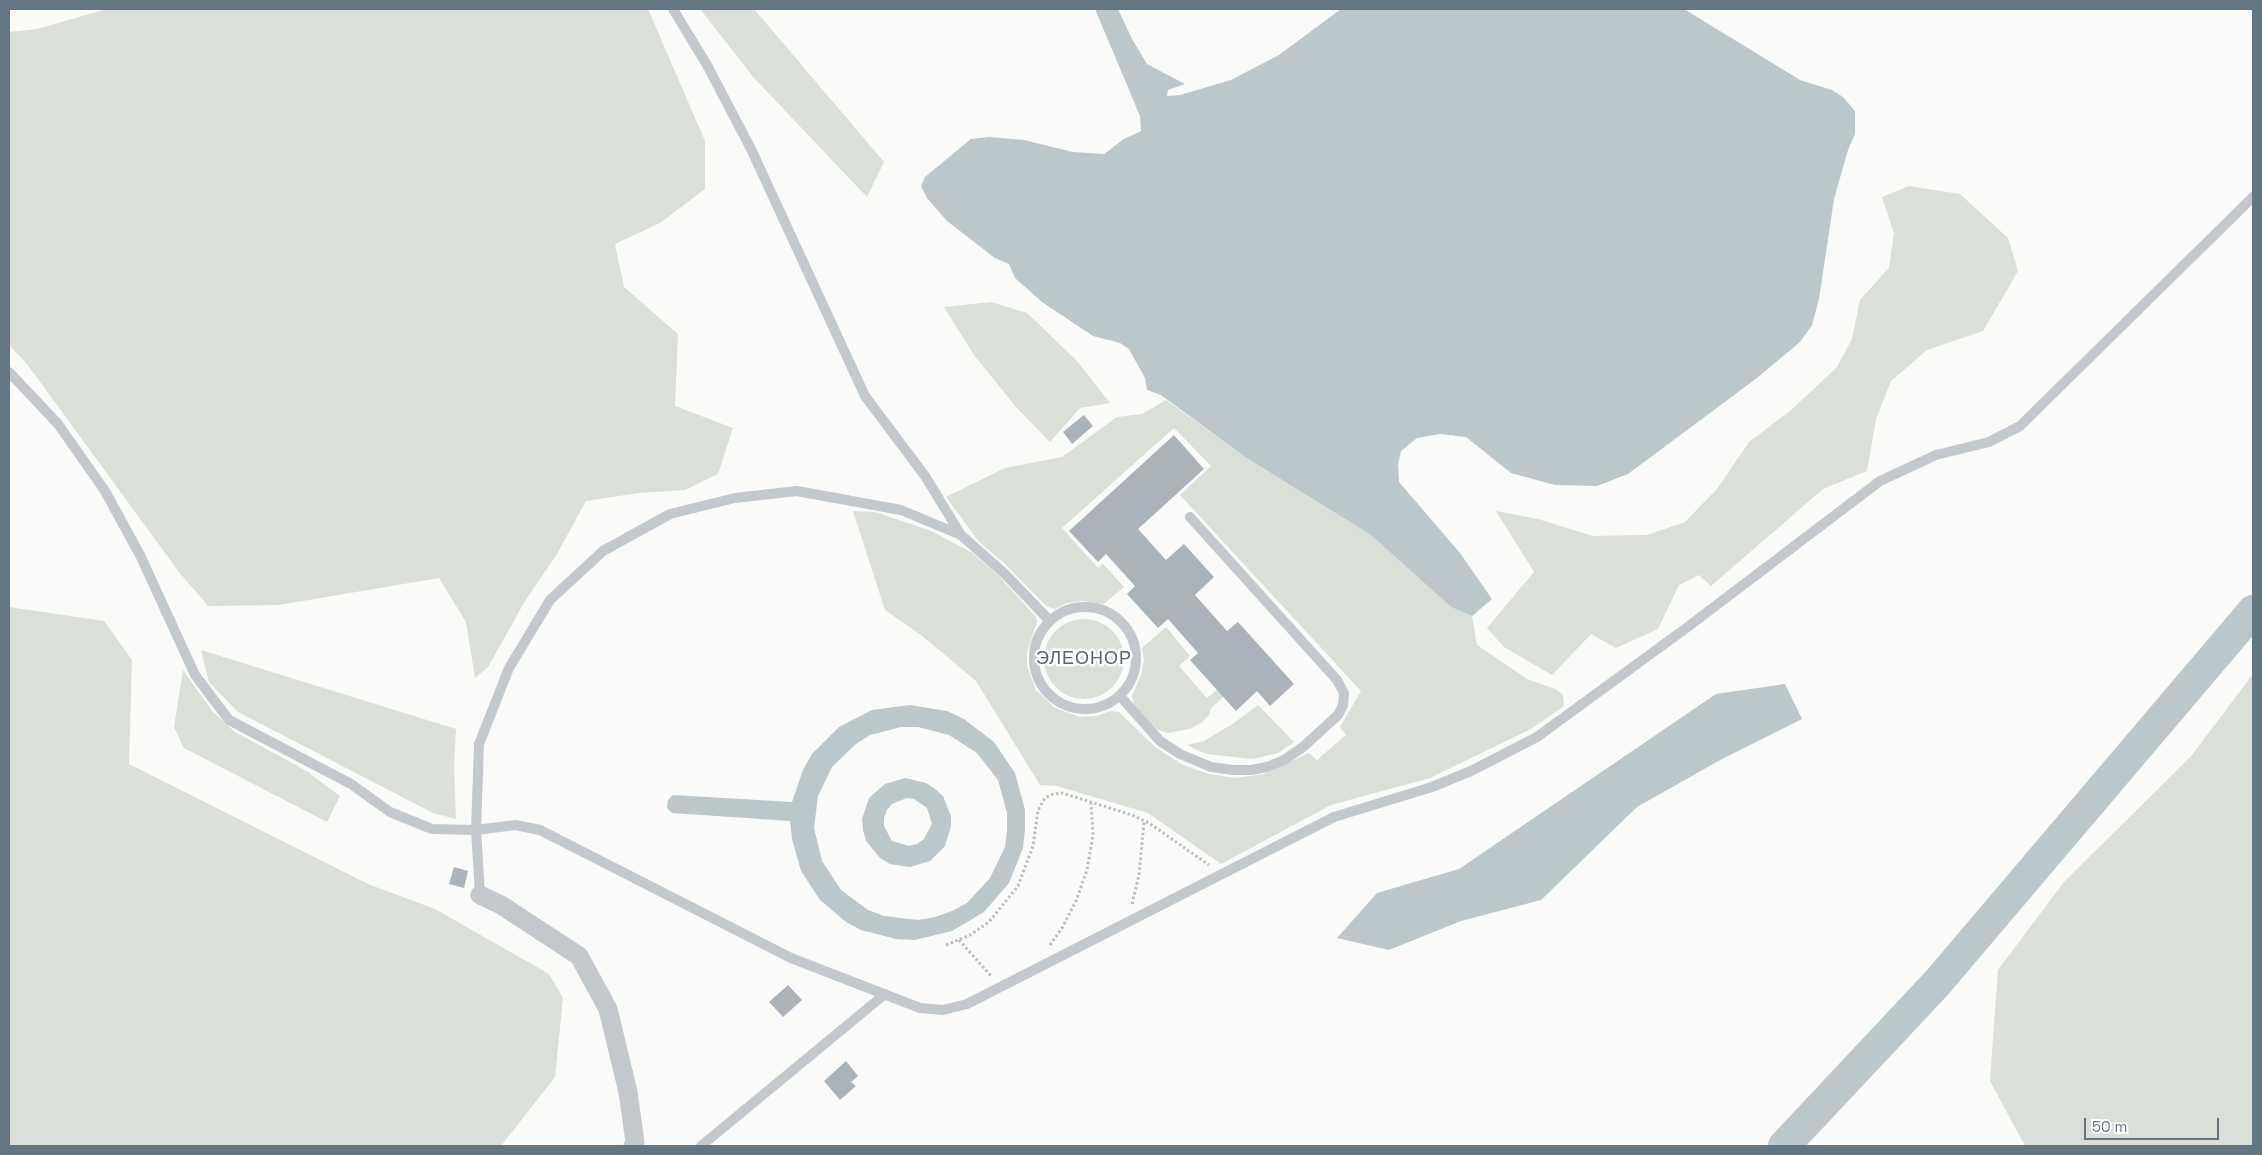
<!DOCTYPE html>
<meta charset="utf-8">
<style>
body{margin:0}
#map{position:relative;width:2262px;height:1155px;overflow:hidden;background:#fafaf8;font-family:"Space Grotesk",sans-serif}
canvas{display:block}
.frame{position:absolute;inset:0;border:10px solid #657683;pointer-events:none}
.scale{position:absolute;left:2084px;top:1118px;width:135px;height:22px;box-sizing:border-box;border:2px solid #657683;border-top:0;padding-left:6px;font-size:15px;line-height:18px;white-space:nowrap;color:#657683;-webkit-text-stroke:4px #fff;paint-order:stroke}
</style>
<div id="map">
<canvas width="2262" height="1155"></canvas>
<div class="frame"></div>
<div class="scale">50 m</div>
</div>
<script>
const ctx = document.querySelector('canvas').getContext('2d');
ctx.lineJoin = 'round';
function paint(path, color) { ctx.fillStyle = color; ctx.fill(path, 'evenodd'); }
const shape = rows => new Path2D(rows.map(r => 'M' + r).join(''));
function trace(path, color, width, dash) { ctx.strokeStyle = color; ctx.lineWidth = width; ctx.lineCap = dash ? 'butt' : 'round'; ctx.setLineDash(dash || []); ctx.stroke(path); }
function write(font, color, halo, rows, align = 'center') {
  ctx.font = font + ' "Space Grotesk",sans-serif'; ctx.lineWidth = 5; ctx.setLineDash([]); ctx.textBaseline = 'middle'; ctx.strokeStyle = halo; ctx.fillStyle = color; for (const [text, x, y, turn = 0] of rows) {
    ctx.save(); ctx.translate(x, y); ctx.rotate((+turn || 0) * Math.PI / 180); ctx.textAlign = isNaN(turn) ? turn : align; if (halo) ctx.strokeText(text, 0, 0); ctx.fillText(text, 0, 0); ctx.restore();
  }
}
paint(shape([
 [107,9,648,9,705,141,705,189,660,223,615,244,624,287,678,334,675,406,733,428,718,474,685,490,639,493,586,501,557,554,525,601,488,667,475,678,466,622,439,578,279,605,208,606,179,572,27,364,9,345,9,32,37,29],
 [700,9,754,9,884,162,867,197,754,78],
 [1909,186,1960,194,2008,238,2018,271,1983,331,1927,350,1891,381,1876,419,1867,471,1823,489,1711,586,1699,575,1679,585,1658,629,1616,648,1591,634,1552,675,1504,647,1487,628,1534,572,1496,511,1538,519,1593,536,1647,535,1685,522,1717,489,1749,442,1790,411,1837,367,1852,339,1860,300,1889,268,1894,233,1882,197],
 [991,302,1027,313,1077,361,1110,403,1080,408,1050,442,1016,407,974,355,944,307],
 [1166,400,1245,457,1371,535,1451,607,1472,616,1477,645,1527,679,1555,689,1563,695,1564,706,1531,729,1430,778,1331,805,1221,864,1148,813,1057,786,1040,785,976,681,921,635,885,610,853,511,875,512,929,530,971,552,998,575,1036,617,1037,622,1027,652,1027,666,1036,690,1055,708,1080,717,1096,716,1111,711,1119,712,1155,747,1183,765,1209,774,1235,778,1264,774,1309,753,1317,760,1346,735,1340,727,1361,691,1180,495,1211,466,1174,428,1062,528,1098,568,1103,564,1124,587,1104,604,1082,601,1067,603,1055,609,1046,606,1003,562,980,543,946,497,1005,468,1062,457,1117,417,1142,414],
 [9,607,104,621,132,660,129,764,368,884,435,909,549,974,563,998,555,1077,501,1146,9,1146],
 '1044 659a40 40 0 1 1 80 0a40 40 0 1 1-80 0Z',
 [1166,627,1190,656,1179,666,1207,698,1233,676,1239,683,1211,708,1209,715,1202,722,1190,729,1168,733,1158,730,1149,722,1135,707,1132,696,1141,675,1144,660,1142,648],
 [201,650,456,729,454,767,456,819,433,813,238,712,209,682],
 [183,670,212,711,235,732,305,770,340,796,327,822,184,748,174,727],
 [2253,674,2253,1146,2025,1146,1990,1081,1998,970,2064,882,2192,755],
 [1258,705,1294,742,1278,753,1253,759,1206,754,1187,745,1204,741,1234,723]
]), '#dadfd7');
paint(shape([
 [1095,9,1118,9,1132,39,1147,64,1185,84,1168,90,1167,96,1180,95,1231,80,1279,55,1341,9,1684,9,1800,80,1832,90,1843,97,1855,111,1855,134,1848,150,1834,199,1819,299,1812,325,1800,342,1757,378,1628,474,1597,486,1555,485,1511,473,1466,437,1440,434,1417,438,1401,451,1398,464,1399,482,1460,553,1492,599,1472,616,1451,607,1371,535,1245,457,1161,395,1147,390,1145,378,1129,349,1120,343,1093,336,1042,302,1015,278,1009,264,995,258,947,221,927,198,921,186,925,177,971,139,989,137,1024,140,1073,152,1104,154,1124,139,1141,131,1140,116],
 [1785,684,1802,719,1722,759,1637,807,1541,900,1461,921,1389,950,1337,938,1377,893,1459,869,1716,694],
 [910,705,947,711,964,719,994,742,1015,773,1025,810,1025,829,1023,848,1009,883,984,912,952,931,915,940,896,939,861,930,846,922,820,900,801,871,792,839,790,821,672,813,667,808,668,800,673,795,792,802,803,770,812,754,839,727,872,710],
 [901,727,918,727,949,735,977,753,998,780,1007,813,1007,830,1005,847,990,878,967,903,952,911,935,917,918,920,884,916,868,910,841,890,822,861,814,828,818,796,832,767,856,744,870,735],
 [905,778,926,783,935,789,943,796,951,816,951,826,945,846,930,861,910,867,890,864,880,858,866,841,863,830,862,819,869,798,885,784],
 [907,798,914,799,927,808,932,824,924,839,917,844,909,846,892,841,884,826,884,818,887,810,892,804]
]), '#bbc7cb');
trace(shape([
 [1784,1146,1937,983,2253,611]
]), '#bbc7cb', 32);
paint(shape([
 [1084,415,1093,426,1072,444,1063,432],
 [1174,435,1204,469,1138,529,1166,560,1184,544,1214,577,1195,595,1227,631,1238,622,1294,684,1270,706,1257,691,1236,711,1190,660,1198,653,1168,619,1158,628,1127,594,1135,586,1106,554,1098,562,1069,531],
 [454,867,468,871,464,888,449,884],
 [788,985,802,1000,783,1017,769,1002],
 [846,1061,858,1076,851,1082,856,1086,840,1100,824,1081]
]), '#aab3b9');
trace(shape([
 [1132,904,1139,875,1144,821],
 [959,940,992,977],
 [946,945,970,935,989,922,1018,886,1033,846,1038,810,1045,798,1053,794,1062,793,1132,815,1149,823,1209,865],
 [1050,945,1062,928,1076,901,1087,870,1093,835,1091,803]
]), '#bbbfc2', 3, [2.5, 2.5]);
trace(shape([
 [673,9,707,65,751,149,865,396,925,476,961,535,1005,574,1049,620],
 [9,372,58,424,105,491,141,557,195,675,229,720,351,784,390,812,432,829,476,830,515,825,540,830,791,958,920,1008,943,1010,967,1004,1334,817,1432,787,1471,771,1537,737,1689,626,1880,481,1936,455,1989,442,2020,426,2253,197],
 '1034 658a51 51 0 1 1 102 0a51 51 0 1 1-102 0Z',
 [1120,696,1160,741,1180,754,1211,767,1233,770,1251,770,1267,767,1284,760,1303,747,1338,715,1343,705,1344,693,1337,680,1190,517],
 [480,895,476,830,479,744,509,668,550,600,603,551,670,514,735,498,797,491,901,510,961,535],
 [701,1146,885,994]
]), '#c3c8cc', 10);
trace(shape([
 [480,895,501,905,579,956,608,1009,628,1092,635,1142,633,1146]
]), '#c3c8cc', 19);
ctx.letterSpacing = '1px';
write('18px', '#57646e', '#fff', [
 ["ЭЛЕОНОР",1084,659]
]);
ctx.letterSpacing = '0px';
</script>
